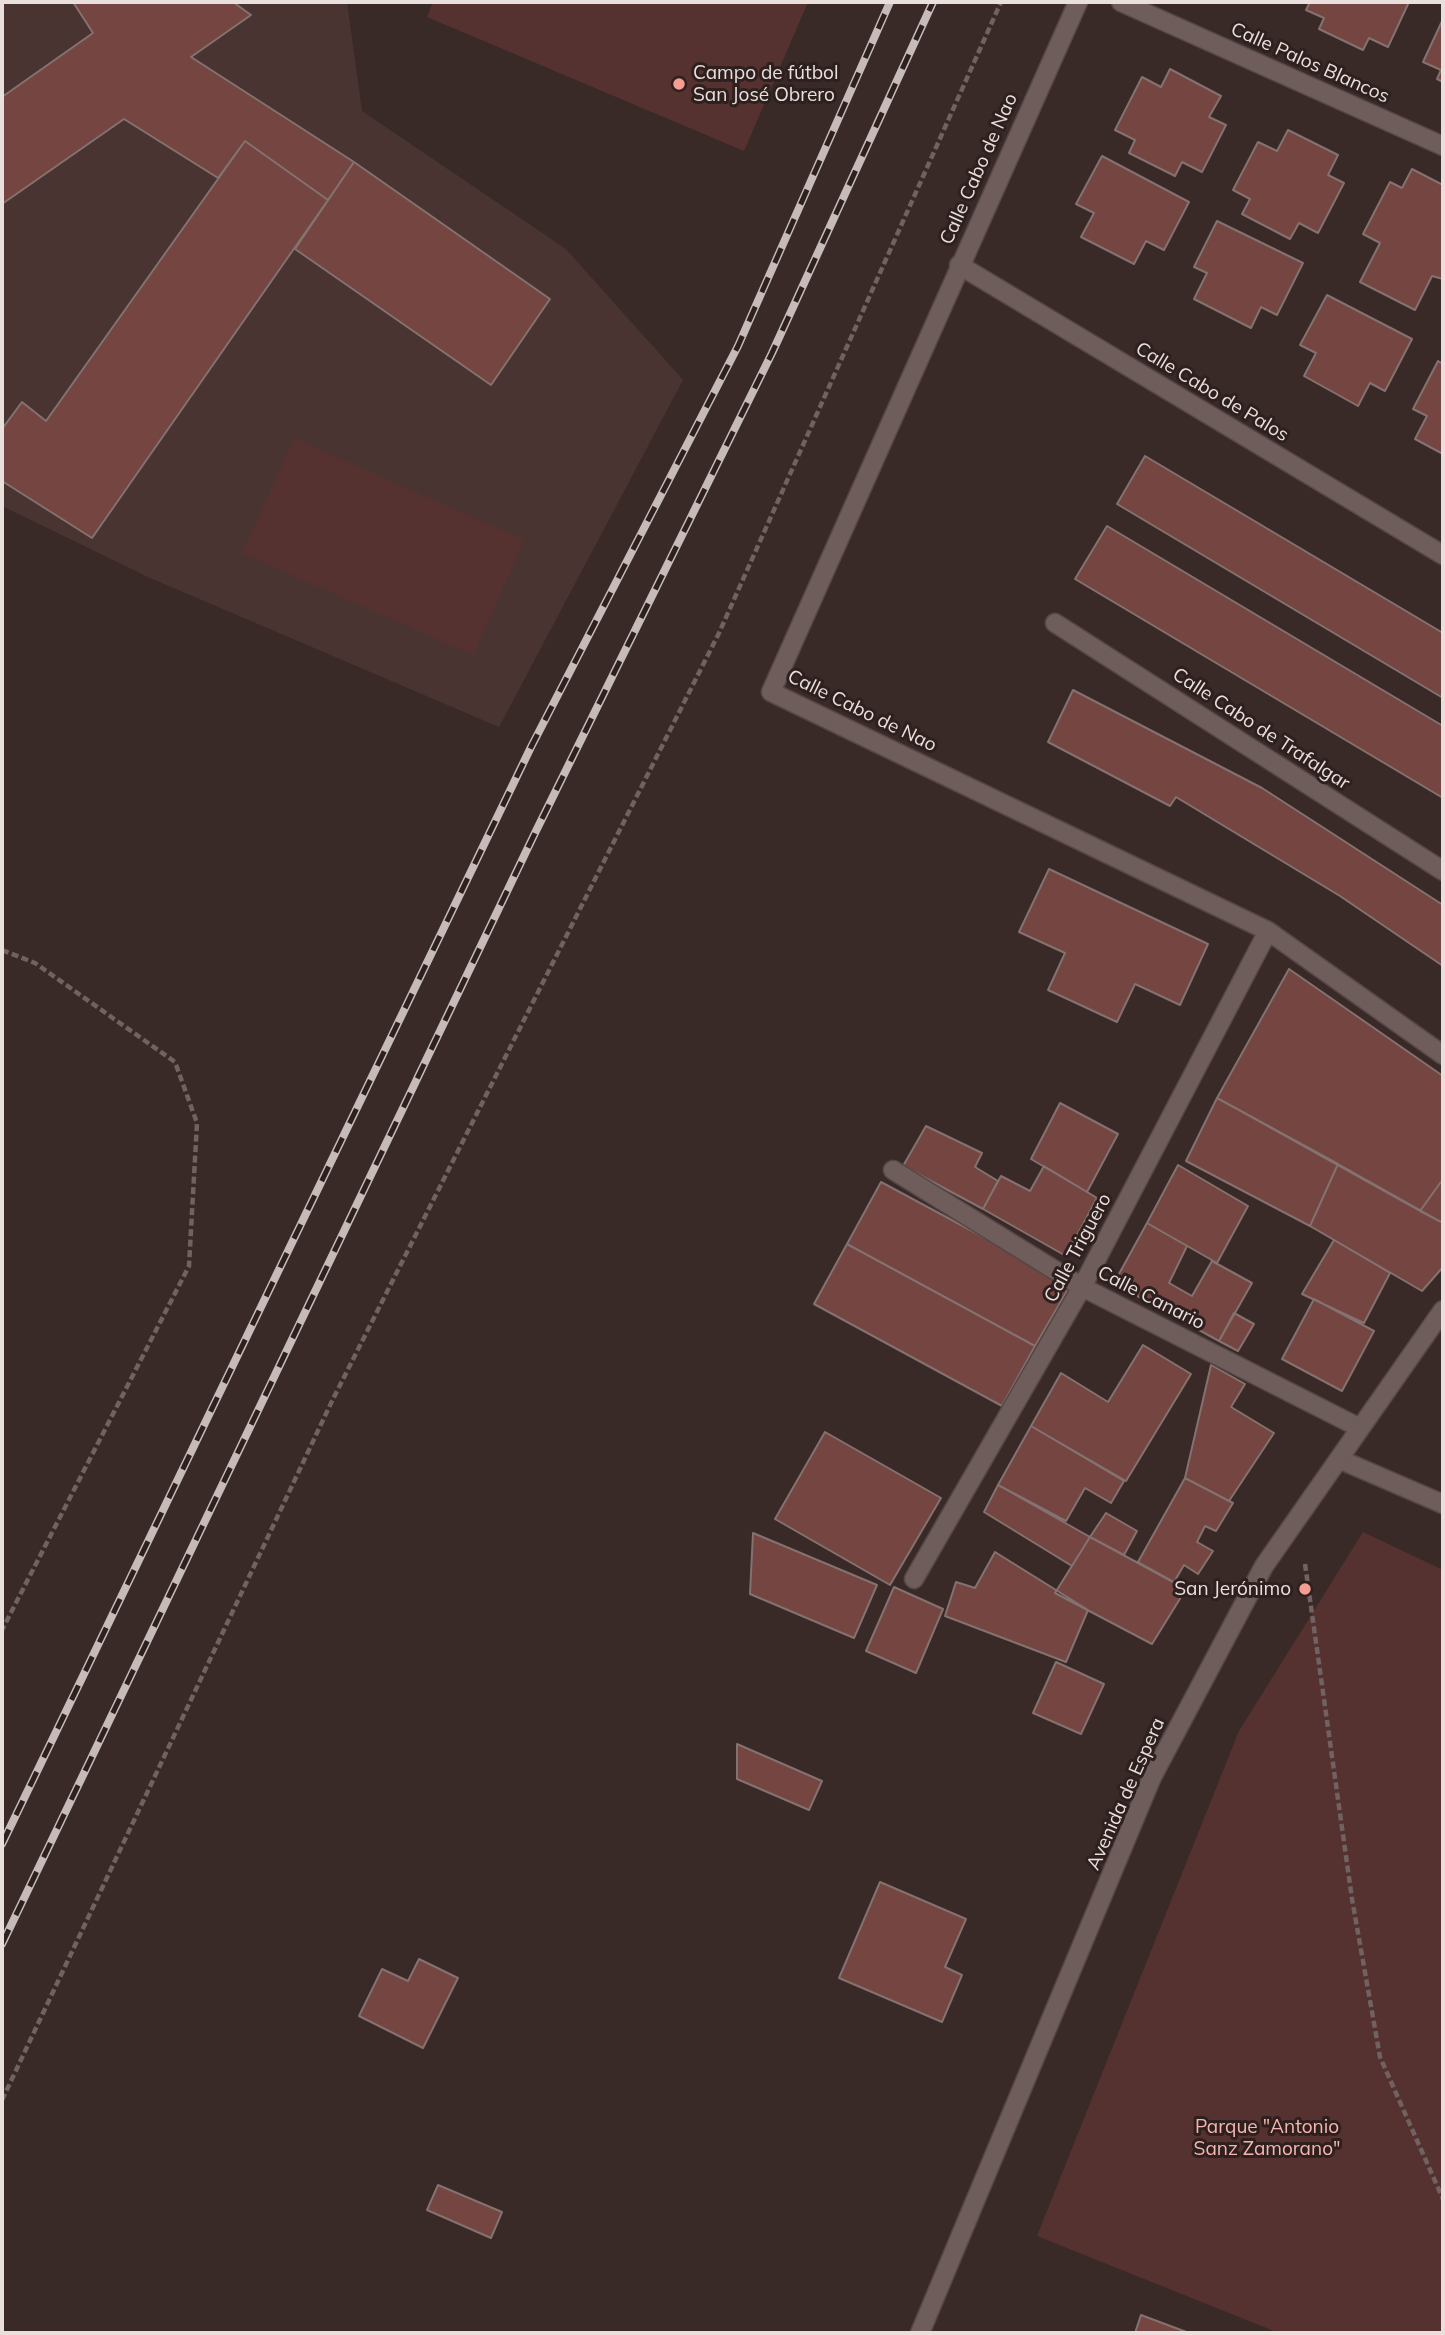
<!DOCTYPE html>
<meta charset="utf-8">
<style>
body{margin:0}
#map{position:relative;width:1445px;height:2335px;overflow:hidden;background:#392a28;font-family:Mulish,sans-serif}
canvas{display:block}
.frame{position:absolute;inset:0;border:4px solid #e9dfdd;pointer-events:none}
</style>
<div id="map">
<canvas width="1445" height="2335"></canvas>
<div class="frame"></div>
</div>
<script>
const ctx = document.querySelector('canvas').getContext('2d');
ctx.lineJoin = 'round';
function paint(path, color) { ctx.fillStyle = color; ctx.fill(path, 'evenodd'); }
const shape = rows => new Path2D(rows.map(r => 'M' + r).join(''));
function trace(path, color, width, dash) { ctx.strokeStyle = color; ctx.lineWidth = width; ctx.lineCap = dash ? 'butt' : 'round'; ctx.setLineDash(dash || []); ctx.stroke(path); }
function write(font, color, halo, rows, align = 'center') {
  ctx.font = font + ' Mulish,sans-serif'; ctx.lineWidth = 6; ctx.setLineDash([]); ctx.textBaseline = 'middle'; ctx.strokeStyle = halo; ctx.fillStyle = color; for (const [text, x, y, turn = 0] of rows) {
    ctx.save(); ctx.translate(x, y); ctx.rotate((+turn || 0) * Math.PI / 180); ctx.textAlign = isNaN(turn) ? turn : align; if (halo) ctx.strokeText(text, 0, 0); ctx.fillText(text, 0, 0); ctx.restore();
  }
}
paint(shape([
 [2,2,347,2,362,111,566,249,683,380,499,727,148,577,2,506]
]), '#493432');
paint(shape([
 [433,2,808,2,744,151,427,17],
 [294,438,524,540,473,655,242,553],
 [1363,1532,1443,1570,1443,2333,1279,2333,1037,2236,1239,1731]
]), '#55322f');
const building = shape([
 [73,2,233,2,251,15,191,57,354,162,328,200,245,141,218,178,124,119,2,204,2,97,93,33,73,2],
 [1310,2,1409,2,1388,47,1369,38,1363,50,1319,29,1324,18,1306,10,1310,2],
 [1443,19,1443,82,1437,79,1441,70,1423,62,1443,19],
 [1170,69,1221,96,1209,117,1226,125,1202,172,1182,162,1175,176,1129,153,1135,140,1115,130,1142,77,1161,87,1170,69],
 [1288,130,1338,155,1328,175,1344,183,1318,233,1299,223,1290,239,1242,214,1250,199,1233,190,1258,142,1277,151,1288,130],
 [245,141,328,200,92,538,2,481,2,429,22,402,46,421,245,141],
 [1102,156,1189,202,1164,250,1146,241,1134,264,1081,237,1094,213,1076,204,1102,156],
 [354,162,550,299,491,385,295,249,354,162],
 [1412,169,1443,185,1443,279,1432,276,1415,310,1360,282,1380,243,1363,234,1390,182,1402,188,1412,169],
 [1217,221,1303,263,1277,315,1261,307,1251,328,1194,299,1207,273,1194,267,1217,221],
 [1327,295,1412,339,1385,391,1370,383,1358,406,1304,376,1316,353,1300,345,1327,295],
 [1438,361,1443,364,1443,454,1415,439,1427,416,1413,409,1438,361],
 [1145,456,1443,633,1443,698,1117,504,1145,456],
 [1107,526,1443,726,1443,798,1075,579,1107,526],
 [1073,690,1262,788,1443,905,1443,966,1340,896,1176,797,1170,806,1048,742,1073,690],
 [1049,869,1208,944,1180,1005,1135,984,1117,1022,1048,990,1065,953,1019,932,1049,869],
 [1289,969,1443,1076,1443,1179,1420,1211,1217,1098,1289,969],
 [1217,1098,1338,1164,1310,1226,1186,1161,1217,1098],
 [1060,1103,1118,1134,1087,1192,1031,1159,1060,1103],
 [926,1126,982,1153,975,1167,998,1181,983,1209,903,1166,926,1126],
 [1338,1164,1443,1223,1443,1267,1422,1291,1310,1226,1338,1164],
 [1178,1165,1248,1206,1217,1263,1147,1223,1178,1165],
 [1044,1166,1097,1198,1066,1256,983,1209,1001,1176,1030,1191,1044,1166],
 [1443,1179,1443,1223,1420,1211,1443,1179],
 [881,1182,1071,1284,1035,1346,847,1244,881,1182],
 [1147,1223,1187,1246,1169,1283,1192,1296,1212,1261,1252,1283,1219,1341,1114,1283,1147,1223],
 [1334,1240,1390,1273,1364,1323,1302,1294,1334,1240],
 [847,1244,1035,1346,1002,1406,814,1304,847,1244],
 [1314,1299,1374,1331,1342,1391,1282,1359,1314,1299],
 [1234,1313,1254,1324,1238,1351,1219,1341,1234,1313],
 [1143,1345,1191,1374,1126,1481,1031,1426,1061,1373,1108,1402,1143,1345],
 [1211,1365,1245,1384,1231,1407,1274,1433,1229,1501,1185,1478,1211,1365],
 [1031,1426,1124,1481,1111,1503,1085,1488,1066,1521,998,1485,1031,1426],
 [825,1432,941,1498,890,1585,775,1519,825,1432],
 [1185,1478,1233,1503,1216,1531,1205,1526,1197,1542,1213,1551,1198,1574,1184,1565,1174,1582,1138,1562,1185,1478],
 [998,1485,1090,1537,1072,1566,984,1512,998,1485],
 [1106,1513,1137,1531,1124,1555,1090,1537,1106,1513],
 [753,1533,877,1585,854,1638,750,1594,753,1533],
 [1090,1537,1186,1589,1152,1644,1055,1593,1090,1537],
 [995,1552,1088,1610,1066,1662,945,1616,956,1582,975,1588,995,1552],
 [894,1587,943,1609,916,1673,866,1651,894,1587],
 [1056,1662,1104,1684,1081,1734,1033,1713,1056,1662],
 [737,1744,822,1781,809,1810,737,1779,737,1744],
 [880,1882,966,1919,945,1967,962,1975,942,2022,839,1978,880,1882],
 [419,1959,458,1978,423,2048,359,2016,382,1969,408,1981,419,1959],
 [438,2185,502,2212,491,2238,427,2210,438,2185],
 [1141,2315,1189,2333,1135,2333,1141,2315]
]);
paint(building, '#744541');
trace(building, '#837270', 2);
const minor = shape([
 [1078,2,771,692,1268,931,1443,1055],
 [1121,2,1443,146],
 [959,265,1443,555],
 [1055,623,1443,871],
 [893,1170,1082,1287,1360,1428],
 [1341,1460,1443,1504],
 [914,1579,1082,1287,1268,931]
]);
const tertiary = shape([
 [920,2333,1152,1777,1264,1566,1443,1310]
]);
trace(minor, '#544746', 21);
trace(tertiary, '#544746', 21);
trace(shape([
 [2,950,35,963,175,1062,197,1123,189,1266,2,1630],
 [1305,1564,1352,1899,1380,2057,1443,2199],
 [2,2100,333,1399,719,633,1001,2]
]), '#6f6260', 4.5, [7, 3.5]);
trace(minor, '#6e5d5a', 18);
trace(tertiary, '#6e5d5a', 18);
const rail = shape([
 [2,1844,531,747,738,346,890,2],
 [2,1944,535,833,772,353,933,2]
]);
trace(rail, '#c6bbb9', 8);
trace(rail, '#2e201e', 5, [16]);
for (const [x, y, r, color] of [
 [679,84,7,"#f59c93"],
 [1305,1589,7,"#f59c93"]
]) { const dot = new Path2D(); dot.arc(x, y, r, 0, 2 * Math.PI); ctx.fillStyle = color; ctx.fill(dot); trace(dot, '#2e201e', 2.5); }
write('19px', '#e9dfdd', '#2e201e', [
 ["Calle Palos Blancos",1310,63,24],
 ["Calle Cabo de Nao",979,169,-66],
 ["Calle Cabo de Palos",1212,392,31],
 ["Calle Cabo de Nao",862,711,26],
 ["Calle Cabo de Trafalgar",1261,729,33],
 ["Calle Triguero",1078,1248,-62],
 ["Calle Canario",1151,1298,27],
 ["Avenida de Espera",1126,1794,-66]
]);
write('19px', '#e9dfdd', '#2e201e', [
 ["Campo de fútbol",693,73],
 ["San José Obrero",693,95],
 ["San Jerónimo",1291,1589,"right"]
], 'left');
write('19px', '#f6b6af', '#2e201e', [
 ["Parque \"Antonio",1267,2127],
 ["Sanz Zamorano\"",1267,2149]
]);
</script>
